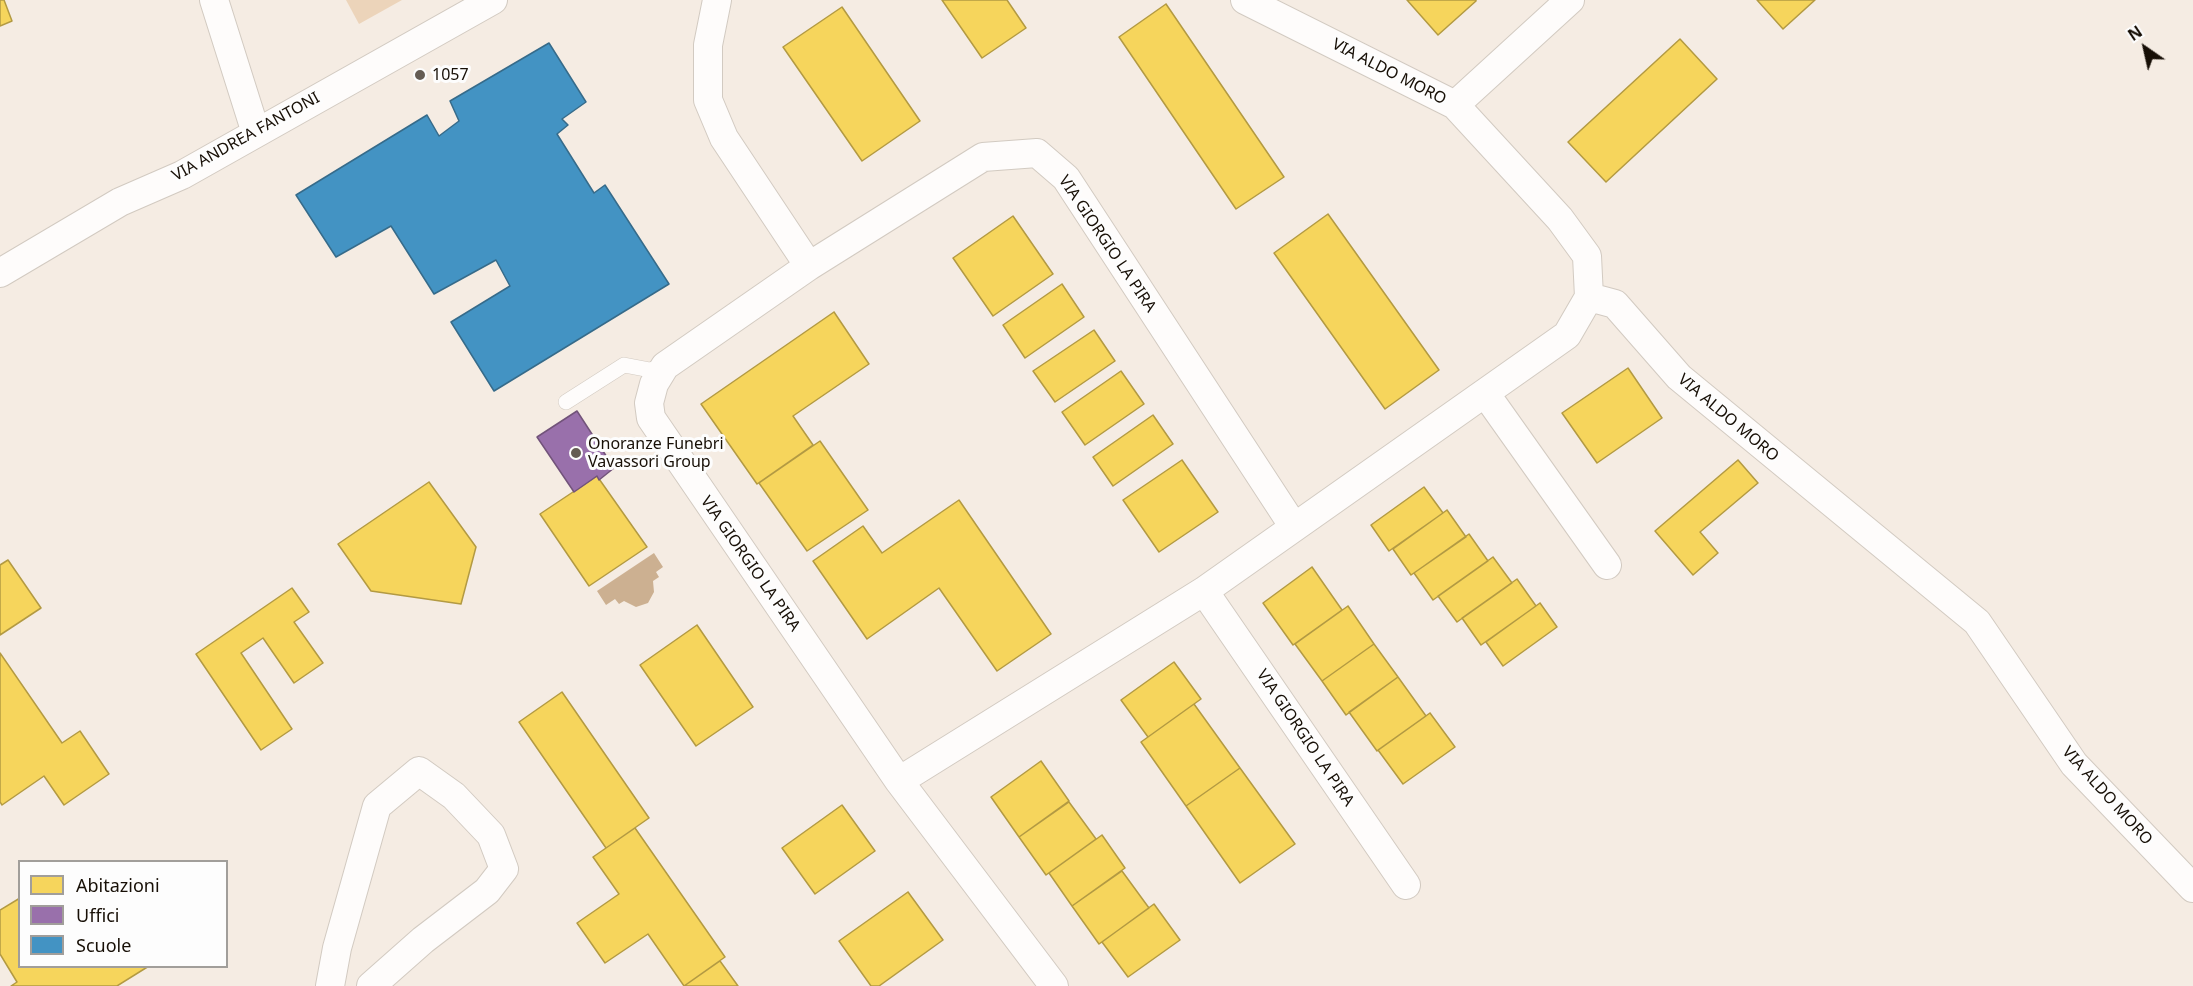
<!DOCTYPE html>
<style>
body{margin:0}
#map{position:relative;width:2193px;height:986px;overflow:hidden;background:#f5ece3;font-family:"Noto Sans",sans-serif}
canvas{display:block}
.legend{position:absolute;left:18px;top:860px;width:210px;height:108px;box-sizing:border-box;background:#fdfdfd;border:2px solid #a19e9a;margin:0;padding:8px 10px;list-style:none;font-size:18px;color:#170f06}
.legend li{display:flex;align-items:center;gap:12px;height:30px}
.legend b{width:30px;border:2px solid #a19e9a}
.north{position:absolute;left:2115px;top:18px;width:60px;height:60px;-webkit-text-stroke:4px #fdfdfd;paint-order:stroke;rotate:326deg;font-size:16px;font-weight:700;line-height:24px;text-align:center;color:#170f06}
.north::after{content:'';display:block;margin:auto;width:21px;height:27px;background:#170f06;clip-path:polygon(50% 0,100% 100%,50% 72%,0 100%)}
</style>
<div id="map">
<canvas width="2193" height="986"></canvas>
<ul class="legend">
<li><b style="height:16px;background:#f6d55c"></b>Abitazioni</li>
<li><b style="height:16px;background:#9970ab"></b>Uffici</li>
<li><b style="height:16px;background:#4393c3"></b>Scuole</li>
</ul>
<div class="north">N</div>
</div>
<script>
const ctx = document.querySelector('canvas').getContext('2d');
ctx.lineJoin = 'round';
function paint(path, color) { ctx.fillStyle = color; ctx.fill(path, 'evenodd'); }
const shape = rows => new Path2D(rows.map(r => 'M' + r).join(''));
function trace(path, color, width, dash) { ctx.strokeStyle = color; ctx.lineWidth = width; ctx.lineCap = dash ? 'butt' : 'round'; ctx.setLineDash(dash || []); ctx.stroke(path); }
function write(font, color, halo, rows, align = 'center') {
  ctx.font = font + ' "Noto Sans",sans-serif'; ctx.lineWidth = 6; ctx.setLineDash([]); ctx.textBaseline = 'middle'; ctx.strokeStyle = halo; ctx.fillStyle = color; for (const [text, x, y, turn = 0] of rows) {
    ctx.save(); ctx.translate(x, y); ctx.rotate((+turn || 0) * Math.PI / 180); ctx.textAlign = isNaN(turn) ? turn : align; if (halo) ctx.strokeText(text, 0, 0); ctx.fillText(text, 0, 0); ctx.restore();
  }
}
paint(shape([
 [346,0,402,0,359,24]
]), '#ecd4ba');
paint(shape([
 [654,553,663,567,656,572,659,577,653,581,654,592,648,603,636,607,624,601,619,604,615,599,606,605,597,591]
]), '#ccb091');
const homes = shape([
 [0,0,4,0,12,21,0,26,0,0],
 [942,0,1007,0,1026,28,982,58,942,0],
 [1407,0,1476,0,1476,1,1438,35,1407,0],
 [1757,0,1815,0,1783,29,1757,0],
 [1166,4,1284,177,1236,209,1119,37,1166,4],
 [842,7,920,121,862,161,783,47,842,7],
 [1680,39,1717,79,1606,182,1568,142,1680,39],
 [1328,214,1439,370,1385,409,1274,253,1328,214],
 [1013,216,1053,274,993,316,953,258,1013,216],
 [1062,284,1084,317,1025,358,1003,325,1062,284],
 [834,312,869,364,793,416,813,445,757,484,701,404,834,312],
 [1094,330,1115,361,1055,402,1033,371,1094,330],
 [1628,368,1662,418,1597,463,1562,413,1628,368],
 [1121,371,1144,404,1085,445,1062,412,1121,371],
 [1153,415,1173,444,1113,486,1093,457,1153,415],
 [820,441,868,510,807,551,759,483,820,441],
 [1182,460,1218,512,1159,552,1123,500,1182,460],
 [1738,460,1758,483,1700,532,1718,553,1693,575,1655,531,1738,460],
 [597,476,647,547,589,586,540,514,597,476],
 [429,482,476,547,461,604,371,591,338,544,429,482],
 [1424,487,1443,513,1389,551,1371,525,1424,487],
 [959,500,1051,634,997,671,939,588,867,639,813,561,863,526,882,553,959,500],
 [1447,510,1466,537,1411,575,1393,549,1447,510],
 [1469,534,1488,561,1433,600,1414,573,1469,534],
 [1493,557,1512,583,1457,622,1438,596,1493,557],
 [8,560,41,608,0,635,0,565,8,560],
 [1312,567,1342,610,1293,645,1263,603,1312,567],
 [1517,579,1536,606,1481,645,1462,618,1517,579],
 [292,588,309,612,294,622,323,663,294,683,263,638,241,653,292,729,261,750,196,654,292,588],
 [1540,603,1557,627,1503,666,1486,642,1540,603],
 [1348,606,1374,644,1322,681,1295,644,1348,606],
 [697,625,753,707,696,746,640,665,697,625],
 [1374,644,1398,677,1346,715,1322,681,1374,644],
 [0,653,62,743,80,731,109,774,64,805,44,776,2,805,0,802,0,653],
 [1174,662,1201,699,1148,737,1121,700,1174,662],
 [1398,677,1426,716,1377,751,1349,712,1398,677],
 [562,692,649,818,606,848,519,722,562,692],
 [1194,704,1240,768,1186,806,1141,742,1194,704],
 [1430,713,1455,747,1403,784,1378,750,1430,713],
 [1041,761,1069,801,1019,837,991,797,1041,761],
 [1240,768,1295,844,1240,883,1186,806,1240,768],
 [1069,802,1096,839,1046,875,1019,837,1069,802],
 [842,805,875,851,815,894,782,848,842,805],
 [635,828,725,957,684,986,648,934,605,963,577,923,619,894,593,857,635,828],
 [1102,835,1125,868,1072,906,1049,873,1102,835],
 [1122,871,1149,908,1099,944,1072,906,1122,871],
 [908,892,943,940,879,986,871,986,839,941,908,892],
 [20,898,20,966,149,966,117,986,11,986,17,982,0,954,0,910,20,898],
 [1154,904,1180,940,1128,977,1102,942,1154,904],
 [720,961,738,986,684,986,720,961]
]);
paint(homes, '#f6d55c');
trace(homes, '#b39a42', 1.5);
const offices = shape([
 [577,411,614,468,599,480,597,476,574,492,537,437,577,411]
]);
paint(offices, '#9970ab');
trace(offices, '#72537a', 1.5);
const schools = shape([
 [549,43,586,102,562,119,568,125,557,134,594,193,605,185,669,284,494,391,451,322,510,286,496,260,434,294,391,226,336,257,296,195,427,115,439,136,459,121,450,101,549,43]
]);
paint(schools, '#4393c3');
trace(schools, '#366b8a', 1.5);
const lane = shape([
 [566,402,624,365,650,370,665,366]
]);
const street = shape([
 [214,0,256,133],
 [717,0,708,45,708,100,724,138,809,266,983,157,1037,153,1066,178,1294,527],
 [1245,0,1455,105,1560,219,1587,256,1589,297],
 [1455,105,1570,0],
 [809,266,665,366,654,384,649,403,651,418,899,781],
 [0,273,120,202,182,175,493,0],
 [1589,297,1615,304,1679,377,1977,622,2074,764,2193,888],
 [1485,393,1607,565],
 [1204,591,1406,885],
 [330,986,337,948,377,806,419,771,454,796,491,835,504,869,487,891,423,940,371,986],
 [1054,986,899,781,1204,591,1567,335,1589,297]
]);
trace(lane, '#d2cac1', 16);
trace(street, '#d2cac1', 30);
trace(lane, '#fefcfb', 15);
trace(street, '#fefcfb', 28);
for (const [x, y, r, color] of [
 [420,75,6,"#655c53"],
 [576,453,6,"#655c53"]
]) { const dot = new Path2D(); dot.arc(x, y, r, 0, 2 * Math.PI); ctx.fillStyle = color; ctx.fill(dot); trace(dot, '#fdfdfd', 2); }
write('16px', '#170f06', '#fdfdfd', [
 ["VIA ALDO MORO",1389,72,27],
 ["VIA ANDREA FANTONI",246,137,-29],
 ["VIA GIORGIO LA PIRA",1107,244,56],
 ["VIA ALDO MORO",1728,418,40],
 ["VIA GIORGIO LA PIRA",750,564,55],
 ["VIA GIORGIO LA PIRA",1305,738,56],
 ["VIA ALDO MORO",2107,796,48]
]);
write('16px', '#170f06', '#fdfdfd', [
 ["1057",432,75],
 ["Onoranze Funebri",588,444],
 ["Vavassori Group",588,462]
], 'left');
</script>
